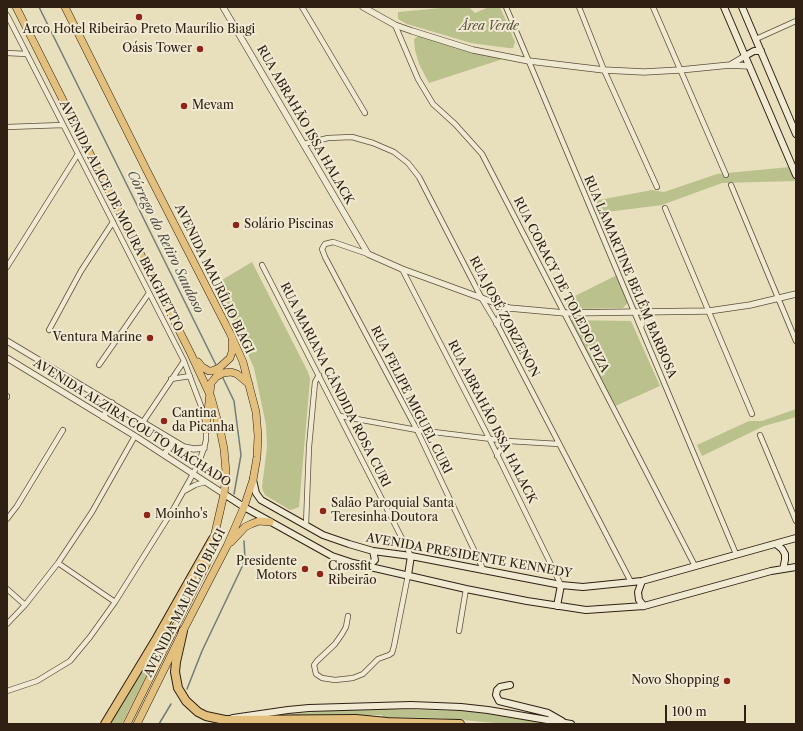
<!DOCTYPE html>
<meta charset="utf-8">
<style>
body{margin:0}
#map{position:relative;width:803px;height:731px;overflow:hidden;background:#e8dfbc;font-family:"Libre Caslon Text",serif}
canvas{display:block}
.frame{position:absolute;inset:0;border:8px solid #2f2013;pointer-events:none}
.scale{position:absolute;left:665px;top:705px;width:81px;height:18px;box-sizing:border-box;border:2px solid #2f2013;border-top:0;padding-left:5px;font-size:12px;line-height:14px;white-space:nowrap;color:#2f2013;-webkit-text-stroke:3px #f0ead3;paint-order:stroke}
</style>
<div id="map">
<canvas width="803" height="731"></canvas>
<div class="frame"></div>
<div class="scale">100 m</div>
</div>
<script>
const ctx = document.querySelector('canvas').getContext('2d');
ctx.lineJoin = 'round';
function paint(path, color) { ctx.fillStyle = color; ctx.fill(path, 'evenodd'); }
const shape = rows => new Path2D(rows.map(r => 'M' + r).join(''));
function trace(path, color, width, dash) { ctx.strokeStyle = color; ctx.lineWidth = width; ctx.lineCap = dash ? 'butt' : 'round'; ctx.setLineDash(dash || []); ctx.stroke(path); }
function write(font, color, halo, rows, align = 'center') {
  ctx.font = font + ' "Libre Caslon Text",serif'; ctx.lineWidth = 4; ctx.setLineDash([]); ctx.textBaseline = 'middle'; ctx.strokeStyle = halo; ctx.fillStyle = color; for (const [text, x, y, turn = 0] of rows) {
    ctx.save(); ctx.translate(x, y); ctx.rotate((+turn || 0) * Math.PI / 180); ctx.textAlign = isNaN(turn) ? turn : align; if (halo) ctx.strokeText(text, 0, 0); ctx.fillText(text, 0, 0); ctx.restore();
  }
}
paint(shape([
 [452,7,469,7,475,13,489,7,500,7,515,42,513,48,508,48,471,43,407,24,398,19,398,12],
 [421,34,506,58,429,83,419,64,415,50,414,39],
 [790,167,795,181,722,183,662,205,599,213,594,201,652,190,664,192,717,174],
 [252,262,308,372,310,379,299,507,294,509,290,510,265,495,263,491,262,487,267,447,266,425,254,368,217,283],
 [619,274,630,300,623,308,572,309,569,308,565,301],
 [567,320,631,321,660,386,613,407],
 [796,409,796,417,764,426,702,456,697,445,749,421,762,421],
 [188,591,189,592,122,724,107,724],
 [384,709,464,711,566,724,513,723,507,724,440,718,383,717,382,715,291,716,291,714,339,710]
]), '#bac18d');
trace(shape([
 [39,7,217,367],
 [222,376,234,401,241,455,234,494],
 [187,689,202,651,241,569,245,559,244,541],
 [159,724,171,704]
]), '#727c79', 1.5);
const minor = shape([
 [302,7,365,113],
 [506,7,736,554],
 [579,7,604,70,657,187],
 [653,7,726,175],
 [7,15,184,361,204,414,205,421],
 [395,25,418,79,433,104,455,124,482,154,695,566],
 [756,39,796,21],
 [7,53,27,54],
 [7,127,63,125],
 [304,144,328,138,352,137,373,143,394,152,408,163,419,177,482,299,497,324,631,582],
 [731,185,796,341],
 [665,208,752,414],
 [368,254,333,242,325,244,322,249,325,257,417,430,484,571],
 [262,265,411,556],
 [7,267,78,154],
 [402,269,489,438,561,585],
 [641,328,643,320,651,312],
 [49,330,81,271,113,222],
 [99,365,149,293],
 [171,379,190,376],
 [7,397,7,396],
 [340,416,417,430,508,441,559,444],
 [143,422,184,361],
 [760,435,796,521],
 [497,456,500,450,508,441],
 [184,491,195,485,205,482],
 [7,519,17,506,63,430],
 [306,525,309,447,315,382,319,375],
 [58,563,115,602],
 [7,589,25,605],
 [348,616,346,627,342,634,335,644,317,661,314,665,316,674,322,678,335,680,353,678,363,674,378,659,389,655,392,653,394,646,408,575],
 [7,624,25,605,58,563,92,512,135,436],
 [459,631,466,589],
 [7,691,37,681,70,661,90,637,115,602,174,508,193,474,199,462,204,448,206,440,206,429]
]);
const tertiary = shape([
 [223,7,368,254,402,269,509,308,565,313,709,311,750,305,796,294],
 [363,7,395,25,412,31,473,50,529,61,604,70,644,72,680,70,730,65,749,66],
 [730,65,745,56],
 [497,324,501,314,509,308],
 [7,341,184,447,194,449,204,448],
 [7,358,135,436,224,494],
 [103,417,112,403],
 [164,455,173,441]
]);
const secondary = shape([
 [724,7,796,175],
 [742,7,796,134],
 [745,56,754,51,761,51],
 [253,480,256,493,261,500,323,535,349,544,373,551,411,556,561,585,583,587,642,581,796,538],
 [224,494,244,507,332,556,353,563,466,589,527,601,586,610,644,606,771,571,796,567],
 [776,544,782,549,785,554,785,560,783,569],
 [369,566,375,560,373,551],
 [408,575,411,556],
 [642,581,638,592,639,600,644,606],
 [557,606,561,585],
 [510,685,500,687,497,690,496,695,499,701,548,713,562,721],
 [233,718,288,710,309,708,411,705,461,707,488,710,571,724]
]);
const primary = shape([
 [16,7,191,354,211,397,221,434,224,449,226,472,224,494,209,559,127,724],
 [65,7,146,169,231,335,243,362,256,412,258,436,257,457,253,480,244,507,227,546,183,631,137,724],
 [198,362,202,367,209,371,212,371,219,368,230,358,232,352,232,341],
 [206,430,211,383,216,377,223,373,231,372,237,374,249,384],
 [231,542,245,527,251,524,259,521,270,522]
]);
const motorway = shape([
 [183,631,176,662,175,672,178,688,186,701,198,712,206,716,225,720,356,719,387,722],
 [382,722,460,724],
 [105,724,157,638,213,539]
]);
trace(minor, '#5d503d', 6);
trace(tertiary, '#5d503d', 7);
trace(secondary, '#2f2013', 8);
trace(primary, '#2f2013', 8);
trace(motorway, '#2f2013', 10);
trace(minor, '#f0ead3', 4.5);
trace(tertiary, '#f0ead3', 5.5);
trace(secondary, '#f0ead3', 6);
trace(primary, '#e4c07e', 7);
trace(motorway, '#e4c07e', 8);
for (const [x, y, r, color] of [
 [139,17,4,"#8f2418"],
 [200,49,4,"#8f2418"],
 [184,106,4,"#8f2418"],
 [236,225,4,"#8f2418"],
 [150,338,4,"#8f2418"],
 [164,421,4,"#8f2418"],
 [323,511,4,"#8f2418"],
 [147,515,4,"#8f2418"],
 [305,569,4,"#8f2418"],
 [320,574,4,"#8f2418"],
 [727,681,4,"#8f2418"]
]) { const dot = new Path2D(); dot.arc(x, y, r, 0, 2 * Math.PI); ctx.fillStyle = color; ctx.fill(dot); trace(dot, '#f0ead3', 1.5); }
write('italic 12px', '#595038', '#f0ead3', [
 ["Área Verde",489,27]
]);
write('12px', '#2f2013', '#f0ead3', [
 ["Arco Hotel Ribeirão Preto Maurílio Biagi",139,30,"center"],
 ["Oásis Tower",192,49,"right"],
 ["Mevam",192,106],
 ["Solário Piscinas",244,225],
 ["Ventura Marine",142,338,"right"],
 ["Cantina",172,414],
 ["da Picanha",172,428],
 ["Salão Paroquial Santa",331,504],
 ["Teresinha Doutora",331,518],
 ["Moinho's",155,515],
 ["Presidente",297,562,"right"],
 ["Motors",297,576,"right"],
 ["Crossfit",328,567],
 ["Ribeirão",328,581],
 ["Novo Shopping",719,681,"right"]
], 'left');
write('12px', '#2f2013', '#f0ead3', [
 ["RUA ABRAHÃO ISSA HALACK",305,125,60],
 ["AVENIDA ALICE DE MOURA BRAGHETTO",121,216,63],
 ["RUA LAMARTINE BELÉM BARBOSA",630,277,67],
 ["AVENIDA MAURÍLIO BIAGI",214,279,64],
 ["RUA CORACY DE TOLEDO PIZA",561,285,63],
 ["RUA JOSÉ ZORZENON",504,317,62],
 ["RUA MARIANA CÂNDIDA ROSA CURI",335,385,63],
 ["RUA FELIPE MIGUEL CURI",411,400,63],
 ["RUA ABRAHÃO ISSA HALACK",492,422,63],
 ["AVENIDA ALZIRA COUTO MACHADO",132,423,32],
 ["AVENIDA PRESIDENTE KENNEDY",469,556,10],
 ["AVENIDA MAURÍLIO BIAGI",185,603,-63]
]);
write('italic 13px', '#504e46', '#f0ead3', [
 ["Córrego do Retiro Saudoso",165,242,64]
]);
</script>
